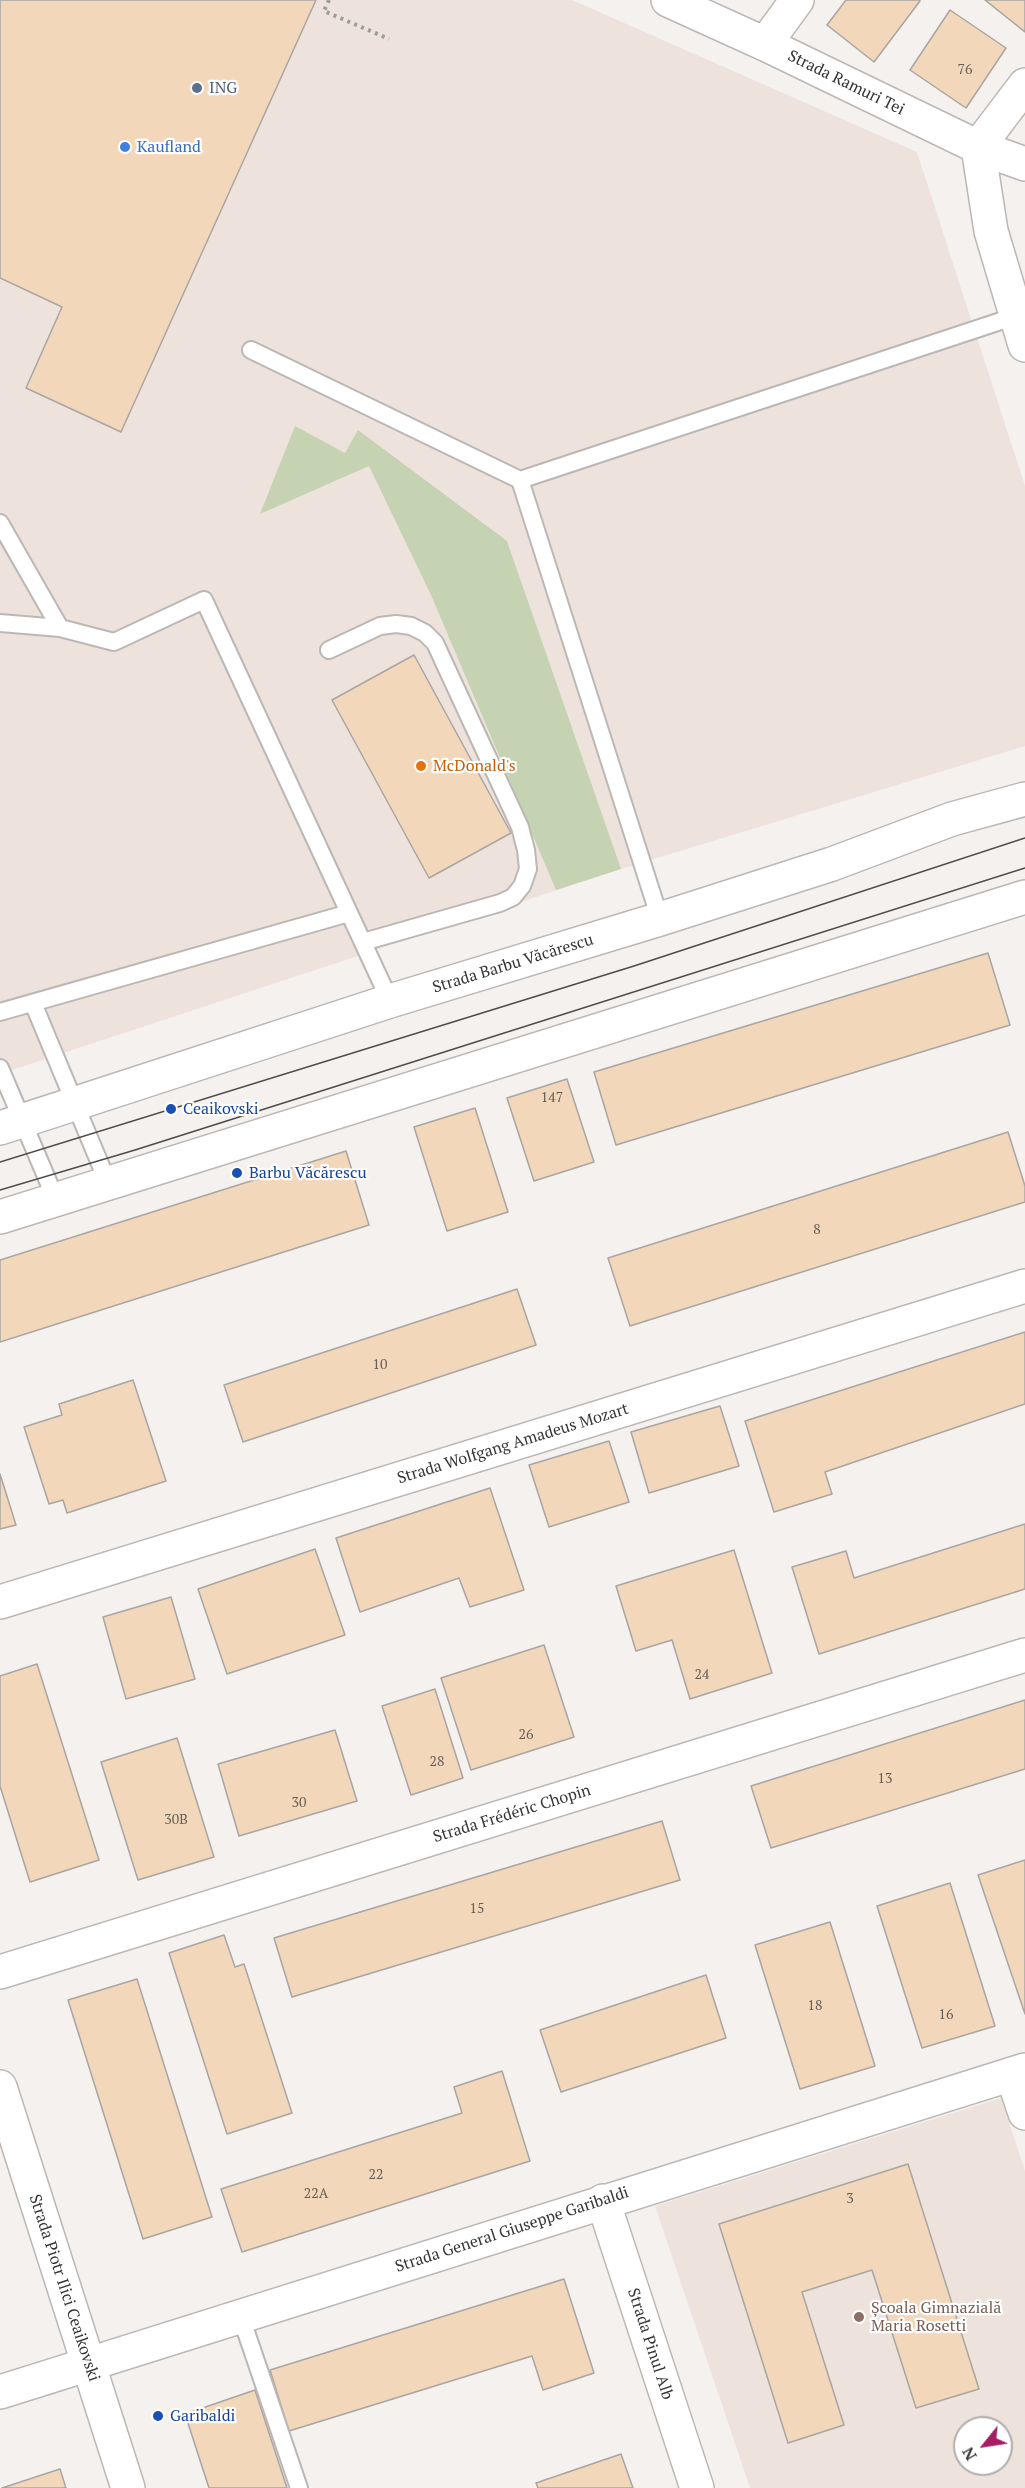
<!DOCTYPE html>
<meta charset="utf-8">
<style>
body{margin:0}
#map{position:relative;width:1025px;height:2488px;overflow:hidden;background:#f4f1ee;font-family:"PT Serif",serif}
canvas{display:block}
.north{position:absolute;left:953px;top:2416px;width:60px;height:60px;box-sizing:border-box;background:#fff;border:2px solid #afaeae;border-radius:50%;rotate:240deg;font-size:16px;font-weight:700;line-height:24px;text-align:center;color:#363534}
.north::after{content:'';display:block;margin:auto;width:21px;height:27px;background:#a61d64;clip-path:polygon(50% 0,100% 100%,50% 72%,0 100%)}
</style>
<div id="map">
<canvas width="1025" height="2488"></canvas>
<div class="north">N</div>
</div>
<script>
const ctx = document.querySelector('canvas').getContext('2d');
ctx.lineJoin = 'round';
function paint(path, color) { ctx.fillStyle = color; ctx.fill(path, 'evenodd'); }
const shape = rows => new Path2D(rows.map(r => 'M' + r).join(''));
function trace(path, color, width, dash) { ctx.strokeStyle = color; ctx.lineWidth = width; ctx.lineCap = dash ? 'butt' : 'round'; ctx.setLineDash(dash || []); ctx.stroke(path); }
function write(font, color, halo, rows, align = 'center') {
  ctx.font = font + ' "PT Serif",serif'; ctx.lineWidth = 4.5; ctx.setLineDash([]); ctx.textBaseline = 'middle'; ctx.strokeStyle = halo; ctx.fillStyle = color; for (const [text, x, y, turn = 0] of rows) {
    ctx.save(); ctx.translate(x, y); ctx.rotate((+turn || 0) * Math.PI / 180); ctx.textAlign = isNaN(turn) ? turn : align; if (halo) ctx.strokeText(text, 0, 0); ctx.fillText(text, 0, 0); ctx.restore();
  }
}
paint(shape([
 [0,0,572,0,917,152,1025,486,1025,746,621,869,0,1074],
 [1001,2098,1025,2171,1025,2488,750,2488,655,2206],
 [965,2428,1001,2428,1001,2464,965,2464]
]), '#eee3dc');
paint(shape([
 [295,426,345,453,358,430,507,541,621,869,556,890,431,595,369,466,260,514]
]), '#c5d3b2');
const building = shape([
 [0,0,316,0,121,432,26,388,62,307,0,278,0,0],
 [846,0,919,0,920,1,874,62,827,25,846,0],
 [985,0,1025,0,1025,32,985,0],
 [950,10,1006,48,966,108,910,70,950,10],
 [414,655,511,833,429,878,332,700,414,655],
 [988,953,1010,1025,616,1145,594,1072,988,953],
 [567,1079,594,1162,534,1181,507,1098,567,1079],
 [475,1108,508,1212,447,1231,414,1127,475,1108],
 [1008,1132,1025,1186,1025,1202,630,1326,608,1258,1008,1132],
 [346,1151,369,1225,0,1342,0,1260,346,1151],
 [517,1289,536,1345,243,1442,224,1385,517,1289],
 [1025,1332,1025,1404,825,1472,832,1494,774,1512,745,1421,1025,1332],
 [133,1380,166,1481,67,1513,63,1500,49,1504,24,1427,62,1415,59,1404,133,1380],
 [720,1406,739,1466,649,1493,631,1432,720,1406],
 [609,1441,629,1502,549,1527,529,1465,609,1441],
 [0,1474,16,1525,0,1529,0,1474],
 [490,1488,524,1590,470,1607,459,1578,360,1612,336,1538,490,1488],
 [1025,1524,1025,1589,819,1654,792,1567,846,1551,854,1578,1025,1524],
 [315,1549,345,1635,227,1674,198,1589,315,1549],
 [734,1550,772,1673,690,1699,672,1640,636,1651,616,1586,734,1550],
 [171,1597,195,1679,126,1699,103,1617,171,1597],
 [544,1645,574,1737,471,1770,441,1678,544,1645],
 [37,1664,99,1860,30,1882,0,1786,0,1676,37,1664],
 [435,1689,463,1778,411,1795,382,1706,435,1689],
 [1025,1700,1025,1769,771,1848,751,1786,1025,1700],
 [335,1730,357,1801,239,1836,218,1764,335,1730],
 [177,1738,214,1857,138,1880,101,1762,177,1738],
 [662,1821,680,1880,292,1997,274,1938,662,1821],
 [1025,1860,1025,2014,978,1875,1025,1860],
 [950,1883,995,2026,922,2048,877,1906,950,1883],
 [830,1922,875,2066,800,2089,755,1945,830,1922],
 [224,1935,235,1967,244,1964,292,2113,227,2134,169,1953,224,1935],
 [706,1975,726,2038,561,2092,540,2030,706,1975],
 [137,1979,212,2217,143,2239,68,2000,137,1979],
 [502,2071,530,2161,242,2252,221,2189,462,2113,454,2087,502,2071],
 [908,2164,979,2389,916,2408,872,2270,802,2292,844,2425,788,2443,719,2224,908,2164],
 [564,2279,594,2373,543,2390,532,2356,289,2431,270,2370,564,2279],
 [255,2390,287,2488,209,2488,185,2414,255,2390],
 [621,2454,633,2488,538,2488,536,2483,621,2454],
 [60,2469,66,2488,2,2488,60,2469]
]);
paint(building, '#f3d7bb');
trace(building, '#a8a5a2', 1.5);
const lane = shape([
 [251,350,520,480,1016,316],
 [520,480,660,919],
 [0,523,60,628],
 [0,623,60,628,114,642,204,600,390,1001],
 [329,650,380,626,396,624,411,626,425,633,435,643,520,827,526,850,528,869,522,886,513,897,500,903,363,942],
 [33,1003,108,1183],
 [0,1012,349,913],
 [0,1068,56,1200],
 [241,2317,299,2488]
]);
const street = shape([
 [765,44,797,0],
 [978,147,1025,85],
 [0,1602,1025,1286],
 [0,1972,1025,1655],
 [1012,2074,1025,2113],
 [603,2201,697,2488],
 [0,2392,1025,2070]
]);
const secondary = shape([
 [668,0,765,44,978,147,1025,164],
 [978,147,991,231,1025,345],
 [0,2087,128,2488]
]);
const primary = shape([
 [0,1128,390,1001,660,919,832,864,952,819,1025,799],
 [0,1217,1025,897]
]);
trace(lane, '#bbb7b5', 20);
trace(street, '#bbb7b5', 36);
trace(secondary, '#bbb7b5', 36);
trace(primary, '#bbb7b5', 36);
trace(shape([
 [329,0,324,11,389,39]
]), '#9e9c9a', 4, [3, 4.5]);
trace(lane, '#fff', 16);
trace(street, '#fff', 33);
trace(secondary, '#fff', 33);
trace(primary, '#fff', 33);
trace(shape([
 [0,1162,634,966,1025,838],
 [0,1190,135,1150,1025,868]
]), '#4c4b4a', 1.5);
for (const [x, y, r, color] of [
 [197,88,6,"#5c6f8a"],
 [125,147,6,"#3f7fe0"],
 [421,766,6,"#e8710a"],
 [171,1109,6,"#1a4fb4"],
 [237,1173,6,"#1a4fb4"],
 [859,2317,6,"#8d6e63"],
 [158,2416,6,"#1a4fb4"]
]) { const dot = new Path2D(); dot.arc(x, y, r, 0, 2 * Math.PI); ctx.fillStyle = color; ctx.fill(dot); trace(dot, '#fff', 2); }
write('14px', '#655e56', null, [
 ["76",965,70],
 ["147",552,1098],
 ["8",817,1230],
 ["10",380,1365],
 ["24",702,1675],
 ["26",526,1735],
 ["28",437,1762],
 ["13",885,1779],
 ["30",299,1803],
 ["30B",176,1820],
 ["15",477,1909],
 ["18",815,2006],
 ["16",946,2015],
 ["22",376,2175],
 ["22A",316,2194],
 ["3",850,2199]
]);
write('16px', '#363534', '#fff', [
 ["Strada Ramuri Tei",846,83,26],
 ["Strada Barbu Văcărescu",513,964,-17],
 ["Strada Wolfgang Amadeus Mozart",513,1444,-17],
 ["Strada Frédéric Chopin",512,1814,-17],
 ["Strada General Giuseppe Garibaldi",512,2230,-18],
 ["Strada Piotr Ilici Ceaikovski",64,2288,72],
 ["Strada Pinul Alb",650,2344,72]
]);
write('16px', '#4e5e75', '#fff', [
 ["ING",209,88]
], 'left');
write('16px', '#366cbe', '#fff', [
 ["Kaufland",137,147]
], 'left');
write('16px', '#c56008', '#fff', [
 ["McDonald's",433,766]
], 'left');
write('16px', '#164399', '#fff', [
 ["Ceaikovski",183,1109],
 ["Barbu Văcărescu",249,1173],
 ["Garibaldi",170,2416]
], 'left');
write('16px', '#785e54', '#fff', [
 ["Școala Gimnazială",871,2308],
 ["Maria Rosetti",871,2326]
], 'left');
</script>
